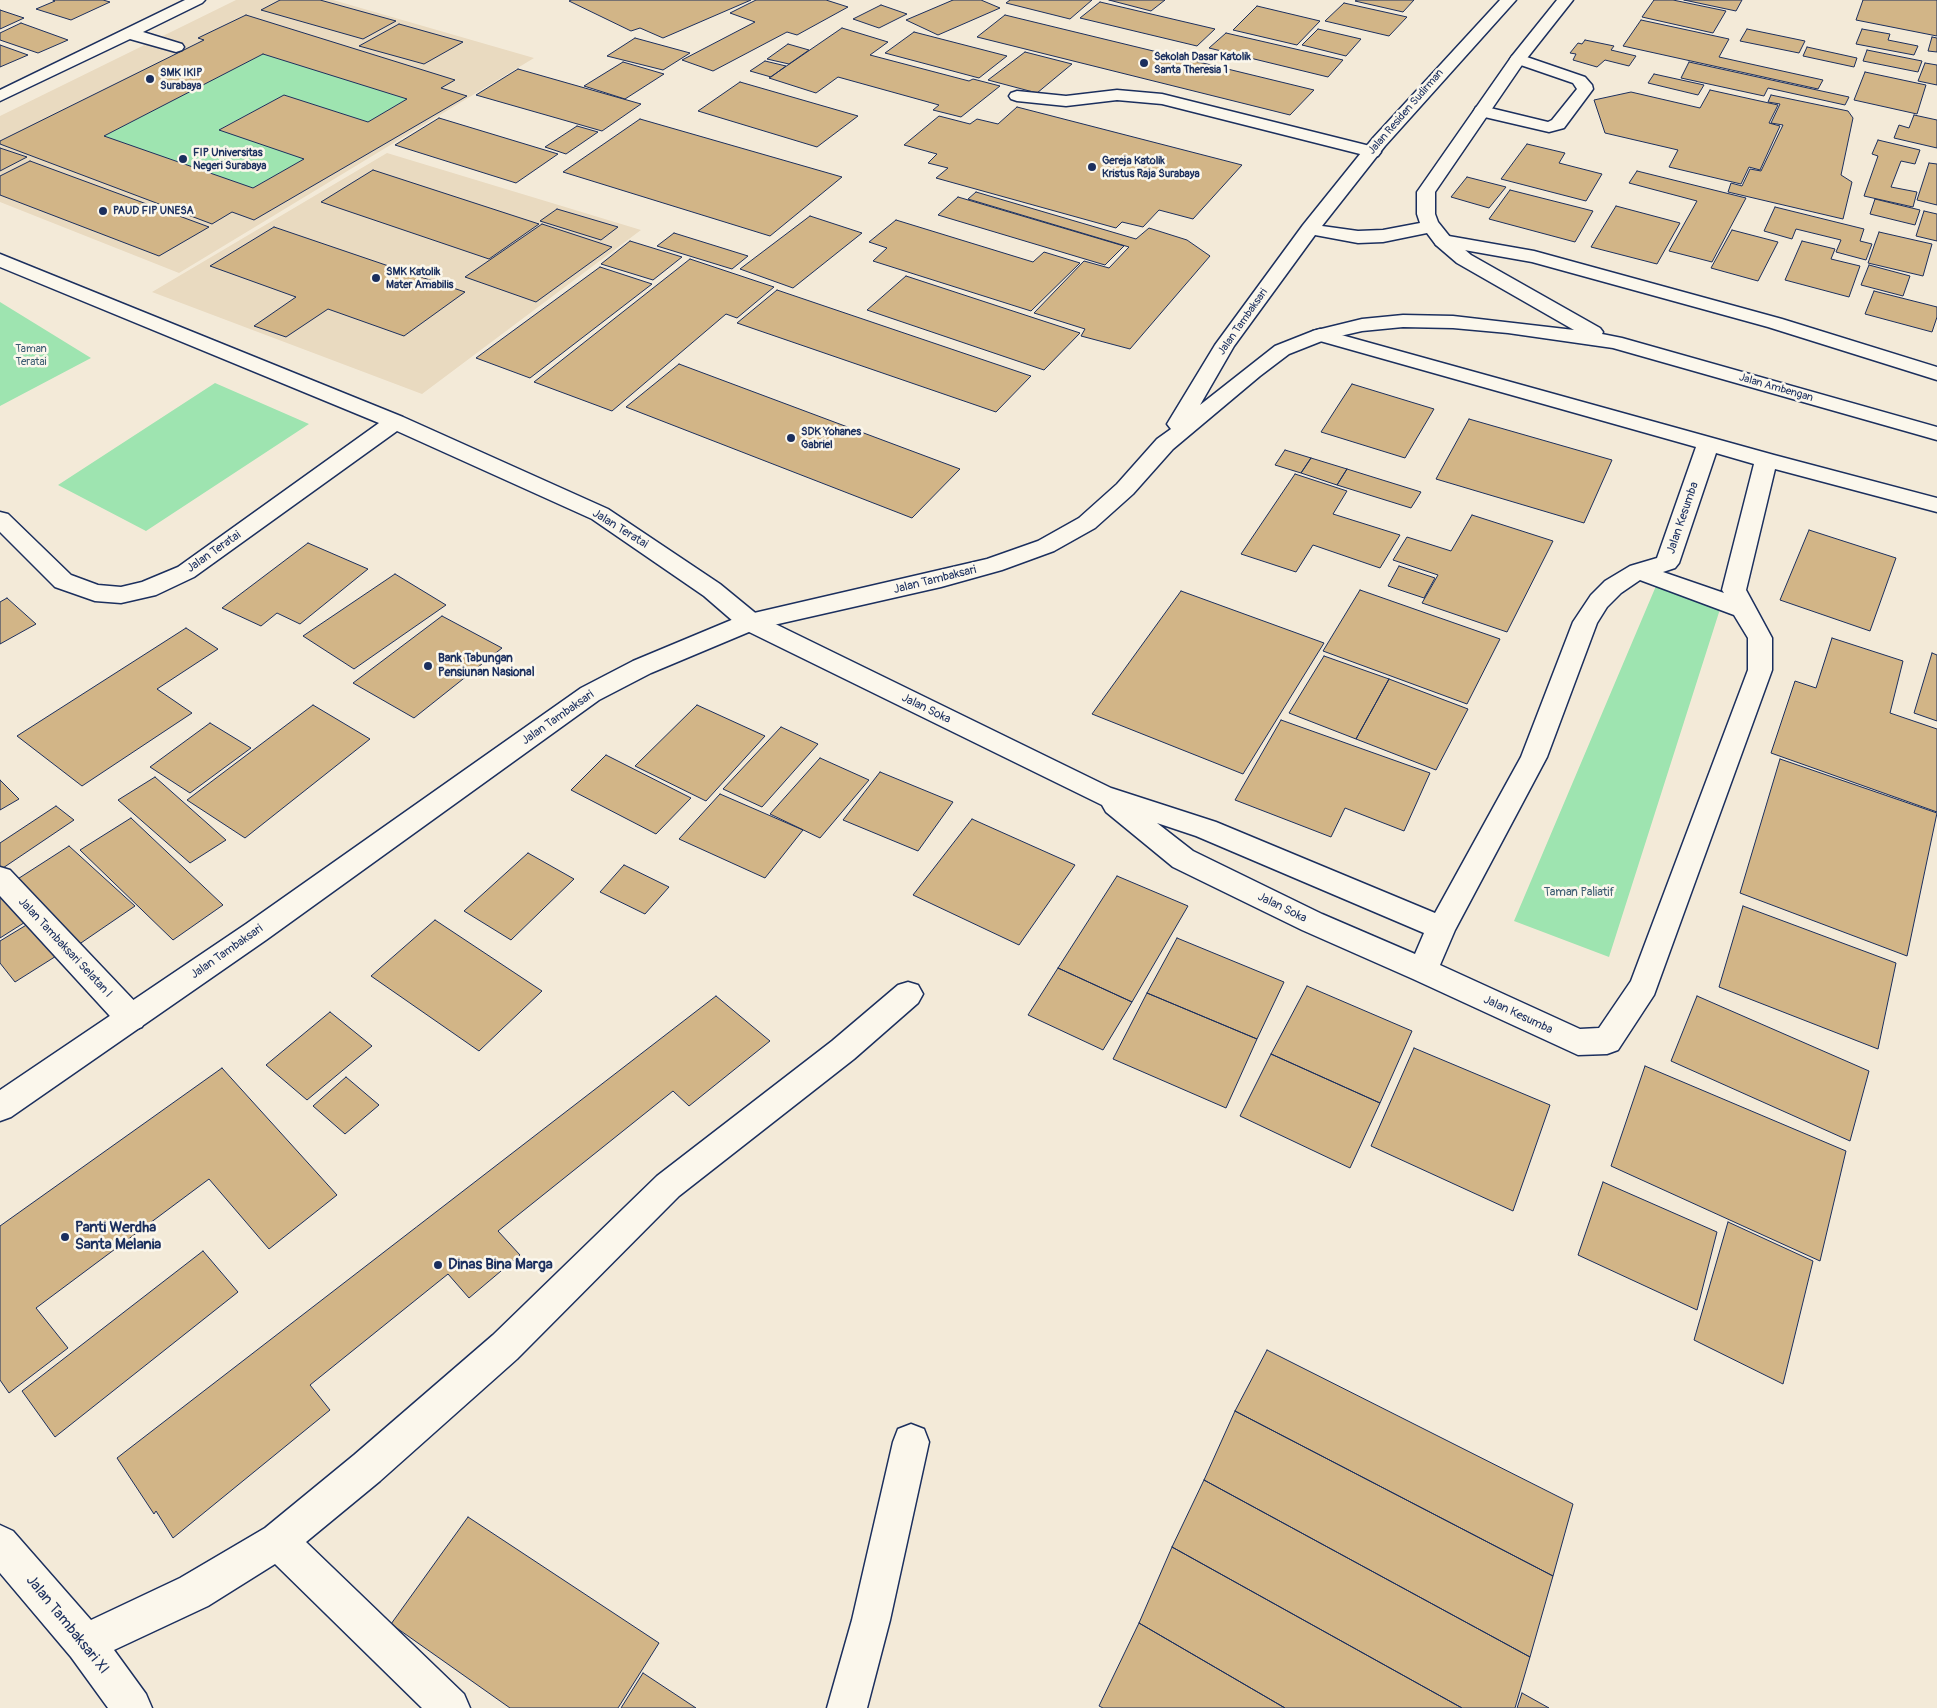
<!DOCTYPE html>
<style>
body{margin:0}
canvas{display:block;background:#f3ead8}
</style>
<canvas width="1937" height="1708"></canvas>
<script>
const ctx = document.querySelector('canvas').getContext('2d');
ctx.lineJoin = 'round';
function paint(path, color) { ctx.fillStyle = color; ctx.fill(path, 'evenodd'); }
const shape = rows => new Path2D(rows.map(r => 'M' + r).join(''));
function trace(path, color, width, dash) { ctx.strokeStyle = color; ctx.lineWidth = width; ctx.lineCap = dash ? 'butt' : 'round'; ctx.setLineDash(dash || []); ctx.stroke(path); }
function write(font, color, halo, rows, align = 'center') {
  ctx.font = font + ' Pangolin,sans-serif'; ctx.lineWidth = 5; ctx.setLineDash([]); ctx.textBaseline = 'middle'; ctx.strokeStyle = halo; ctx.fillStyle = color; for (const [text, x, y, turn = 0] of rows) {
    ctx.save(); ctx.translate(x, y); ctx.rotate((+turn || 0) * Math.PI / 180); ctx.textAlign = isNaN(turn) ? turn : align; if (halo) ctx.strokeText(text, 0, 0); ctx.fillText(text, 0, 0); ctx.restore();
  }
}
paint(shape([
 [236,0,333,0,534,58,179,273,0,202,0,116],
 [387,153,641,230,422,394,152,292]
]), '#e9dac0');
paint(shape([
 [263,54,407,99,368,122,284,95,220,129,304,159,253,188,104,136],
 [0,302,91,358,0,406],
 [215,383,309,424,146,531,58,485],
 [1656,586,1721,606,1609,957,1514,921]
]), '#9ee4b0');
const building = shape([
 [53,0,103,0,110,2,71,20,36,9,55,1,53,0],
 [280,0,320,0,396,21,363,39,261,10,280,0],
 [571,0,751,0,663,38,640,28,631,31,569,1,571,0],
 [756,0,826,0,848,7,797,35,787,32,713,71,682,60,755,22,730,13,756,0],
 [953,0,981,0,1000,8,938,35,906,20,953,0],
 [1010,0,1092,0,1070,19,1006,3,1010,0],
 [1109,0,1165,0,1151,11,1109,0],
 [1357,0,1414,0,1403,12,1355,1,1357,0],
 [1654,0,1673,0,1726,11,1713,33,1642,17,1654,0],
 [1684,0,1742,0,1736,11,1684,0],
 [1863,0,1937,0,1937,36,1856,20,1863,0],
 [1100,2,1215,29,1197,46,1080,18,1100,2],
 [1344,3,1407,17,1389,36,1325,21,1344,3],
 [881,5,907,14,879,28,853,19,881,5],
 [1257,6,1320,21,1297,45,1233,30,1257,6],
 [0,10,24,18,0,29,0,10],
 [246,15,455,80,441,88,467,96,254,220,232,212,212,224,0,144,0,141,204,40,198,38,246,15],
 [263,54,407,99,368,122,284,95,219,130,304,159,253,188,104,136,263,54],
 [1005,15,1314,90,1290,115,977,37,1005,15],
 [1641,20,1729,39,1719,57,1823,80,1818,89,1623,46,1641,20],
 [21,23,68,40,38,53,0,40,0,33,21,23],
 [399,24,463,42,424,64,359,46,399,24],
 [842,28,888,42,870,55,969,81,973,79,1000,86,961,117,933,110,939,105,838,77,816,93,769,78,842,28],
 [1318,29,1361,39,1346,56,1302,45,1318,29],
 [1747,29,1805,41,1799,53,1740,41,1747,29],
 [1862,29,1890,34,1888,40,1918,46,1914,55,1856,44,1862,29],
 [914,32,1007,56,979,78,885,53,914,32],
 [1226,33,1343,60,1328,77,1209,48,1226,33],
 [1932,37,1937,38,1937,52,1928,51,1932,37],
 [635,38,690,53,663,70,607,56,635,38],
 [1585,40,1614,46,1611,50,1636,56,1629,66,1605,60,1597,67,1573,60,1576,54,1570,53,1578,43,1582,44,1585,40],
 [788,44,809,50,789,64,767,59,788,44],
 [0,45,28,55,0,67,0,45],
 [1807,47,1857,58,1854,67,1803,56,1807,47],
 [1867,50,1922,61,1918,72,1863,61,1867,50],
 [1025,52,1072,64,1037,93,988,80,1025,52],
 [765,61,786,66,771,77,750,71,765,61],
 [623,62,664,74,625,99,584,86,623,62],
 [1689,62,1849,97,1845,105,1768,88,1764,96,1681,78,1689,62],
 [1925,63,1937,65,1937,85,1918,81,1925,63],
 [518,69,641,104,602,131,476,95,518,69],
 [1865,72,1926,85,1917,114,1854,100,1865,72],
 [1654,74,1704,85,1698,95,1648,83,1654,74],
 [740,82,858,116,817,147,698,111,740,82],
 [1710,90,1778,105,1769,123,1780,126,1760,170,1749,167,1741,184,1669,167,1678,150,1605,133,1594,100,1631,92,1700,108,1710,90],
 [1771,95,1848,111,1853,118,1841,175,1852,182,1843,219,1728,192,1731,183,1742,186,1750,169,1761,171,1783,125,1771,123,1780,104,1768,102,1771,95],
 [1017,107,1242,165,1193,219,1159,210,1143,227,1122,222,1116,228,936,178,948,168,928,163,937,154,904,145,939,116,970,124,977,119,998,124,1017,107],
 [1914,115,1937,120,1937,148,1894,138,1899,125,1909,128,1914,115],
 [439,118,558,154,516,183,395,145,439,118],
 [640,119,842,177,770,236,563,172,640,119],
 [577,126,598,132,566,154,545,147,577,126],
 [1878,140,1920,150,1915,164,1901,161,1891,187,1917,192,1913,207,1864,196,1878,156,1872,154,1878,140],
 [1527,144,1565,153,1559,163,1602,174,1586,201,1501,179,1527,144],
 [0,148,27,157,0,171,0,148],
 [30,161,209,227,159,256,0,195,0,176,30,161],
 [1929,163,1937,164,1937,205,1917,200,1929,163],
 [373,170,539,224,489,259,321,202,373,170],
 [1637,171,1746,198,1712,262,1669,251,1697,201,1629,183,1637,171],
 [1467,177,1506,187,1489,208,1451,197,1467,177],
 [1510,190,1593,211,1575,242,1489,219,1510,190],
 [976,192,1136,239,1149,228,1187,240,1210,256,1130,349,1081,336,1085,329,1034,313,1084,261,1109,268,1129,247,968,199,976,192],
 [958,197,1124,246,1105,265,938,215,958,197],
 [1875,199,1920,210,1915,225,1870,214,1875,199],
 [1616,206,1680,223,1657,264,1591,247,1616,206],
 [1775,207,1864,229,1860,241,1872,244,1866,260,1836,252,1841,240,1796,229,1792,239,1764,231,1775,207],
 [557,209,618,227,601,240,540,221,557,209],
 [1924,211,1937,214,1937,241,1916,236,1924,211],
 [810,216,862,233,793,288,740,269,810,216],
 [896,220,1033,262,1044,252,1080,263,1031,311,873,261,887,248,869,242,896,220],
 [542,224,612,247,536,302,465,277,542,224],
 [274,227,465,292,404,336,328,309,286,337,254,326,296,297,210,266,274,227],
 [1732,230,1778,242,1758,281,1711,268,1732,230],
 [1879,232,1932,244,1923,276,1868,263,1879,232],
 [674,233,748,256,732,269,657,246,674,233],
 [630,241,682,257,653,280,601,264,630,241],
 [1802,241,1835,249,1831,259,1860,266,1849,297,1785,280,1802,241],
 [690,259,774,287,737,318,726,314,612,411,534,382,690,259],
 [1869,265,1910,276,1903,296,1861,285,1869,265],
 [600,267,652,284,530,378,476,358,600,267],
 [906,276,1080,333,1044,370,867,310,906,276],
 [777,290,1031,376,996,412,737,323,777,290],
 [1874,291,1937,307,1937,317,1932,332,1865,314,1874,291],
 [679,364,960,469,912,518,626,407,679,364],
 [1352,384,1434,409,1405,458,1321,432,1352,384],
 [1469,419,1612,460,1584,523,1436,479,1469,419],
 [1285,450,1311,458,1301,473,1275,465,1285,450],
 [1311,458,1347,469,1337,485,1301,473,1311,458],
 [1347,469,1421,492,1411,508,1337,485,1347,469],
 [1295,474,1347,491,1333,514,1400,535,1380,568,1313,545,1296,572,1241,554,1295,474],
 [1472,515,1553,541,1507,632,1422,603,1438,575,1393,560,1407,537,1451,551,1472,515],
 [1809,530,1896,558,1870,631,1780,600,1809,530],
 [308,543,368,569,300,624,277,613,261,626,222,608,308,543],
 [1399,566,1435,578,1424,598,1388,586,1399,566],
 [395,574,446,605,354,669,303,636,395,574],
 [1360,590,1500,639,1467,704,1323,651,1360,590],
 [1181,591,1324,643,1243,774,1092,714,1181,591],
 [7,598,36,624,0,644,0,602,7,598],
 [442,616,502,648,414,718,353,683,442,616],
 [186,628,218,649,157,689,192,713,82,786,17,736,186,628],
 [1832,638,1903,661,1890,713,1937,729,1937,812,1771,753,1795,681,1816,688,1832,638],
 [1932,653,1937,655,1937,721,1914,713,1932,653],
 [1324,656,1389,679,1356,739,1289,713,1324,656],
 [1389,679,1468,709,1436,770,1356,739,1389,679],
 [313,705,370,739,245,838,187,800,313,705],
 [697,705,765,736,706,801,635,766,697,705],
 [1281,720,1430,773,1404,831,1345,808,1331,837,1235,800,1281,720],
 [210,723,251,748,190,793,150,767,210,723],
 [781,727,818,744,762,807,723,789,781,727],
 [606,755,691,798,656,834,571,790,606,755],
 [820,758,869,780,820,838,770,814,820,758],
 [1780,759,1937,813,1907,956,1740,893,1780,759],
 [880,772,953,802,918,851,843,820,880,772],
 [155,777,226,840,190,863,118,800,155,777],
 [0,780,19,799,0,810,0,780],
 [720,794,803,830,765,878,679,839,720,794],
 [56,806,74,820,0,870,0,843,56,806],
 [131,818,223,905,173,940,80,850,131,818],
 [972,819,1075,865,1019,945,913,895,972,819],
 [69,846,135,906,78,945,13,882,69,846],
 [528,853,574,879,511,940,464,911,528,853],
 [624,865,669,887,645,914,600,892,624,865],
 [1117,876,1188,906,1132,1002,1058,968,1117,876],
 [0,884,30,919,0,938,0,884],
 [1743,906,1896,963,1878,1049,1719,987,1743,906],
 [435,920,542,991,479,1051,371,976,435,920],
 [33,921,61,953,15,982,0,963,0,941,33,921],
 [1177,938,1284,982,1257,1039,1147,993,1177,938],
 [1058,968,1132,1002,1103,1050,1028,1015,1058,968],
 [1307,986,1412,1031,1380,1103,1271,1054,1307,986],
 [1147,993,1257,1039,1226,1108,1113,1059,1147,993],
 [716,996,770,1041,689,1106,673,1091,498,1231,520,1255,469,1298,448,1274,310,1385,330,1410,173,1538,156,1511,154,1514,117,1458,716,996],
 [1697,996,1869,1071,1850,1141,1671,1061,1697,996],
 [330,1012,372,1046,307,1100,266,1065,330,1012],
 [1414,1048,1550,1105,1513,1211,1371,1146,1414,1048],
 [1271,1054,1380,1103,1350,1168,1240,1116,1271,1054],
 [1645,1066,1846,1151,1820,1261,1611,1166,1645,1066],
 [222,1068,337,1195,269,1249,209,1179,36,1308,68,1348,9,1393,0,1380,0,1226,222,1068],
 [346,1077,379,1105,345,1134,313,1106,346,1077],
 [1603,1182,1717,1232,1697,1310,1578,1255,1603,1182],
 [1728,1222,1813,1261,1783,1384,1694,1340,1728,1222],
 [203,1251,238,1292,55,1437,22,1391,203,1251],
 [1267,1350,1573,1504,1553,1576,1235,1411,1267,1350],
 [1235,1411,1553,1576,1530,1657,1204,1480,1235,1411],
 [1204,1480,1530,1657,1515,1708,1462,1708,1172,1547,1204,1480],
 [468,1517,659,1643,618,1708,510,1708,391,1624,468,1517],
 [1172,1547,1462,1708,1285,1708,1139,1623,1172,1547],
 [1139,1623,1285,1708,1103,1708,1099,1706,1139,1623],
 [643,1673,696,1708,621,1708,643,1673],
 [1522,1693,1549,1708,1517,1708,1522,1693]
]);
paint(building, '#d2b587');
trace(building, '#1b2f5e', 1);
const minor = shape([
 [185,0,205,0,202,3,143,32,182,44,184,47,182,50,176,52,130,39,0,101,0,90,185,0],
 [1518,54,1585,77,1592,85,1593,89,1564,128,1549,132,1476,115,1474,111,1476,107,1482,106,1548,122,1552,120,1577,89,1573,83,1512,62,1510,59,1512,56,1518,54],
 [1117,90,1162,94,1378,148,1381,152,1378,156,1372,157,1162,104,1117,100,1066,106,1017,101,1011,99,1009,96,1011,93,1017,91,1066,96,1117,90],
 [1443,235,1534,251,1782,319,1937,367,1937,380,1768,327,1532,262,1436,245,1434,241,1436,237,1443,235],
 [0,254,403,417,608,509,720,584,759,616,1111,788,1216,822,1435,913,1521,757,1573,622,1591,595,1605,581,1630,566,1657,558,1696,447,1313,339,1310,335,1313,331,1320,329,1327,331,1774,455,1937,498,1937,512,1775,469,1746,590,1772,638,1772,670,1654,995,1618,1050,1607,1054,1578,1055,1413,979,1302,930,1173,867,1106,812,1102,805,741,628,704,596,592,519,397,431,194,577,156,595,121,603,95,601,55,587,0,532,0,512,8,514,71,575,98,585,121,587,142,582,178,567,379,423,0,267,0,254],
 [1716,453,1754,464,1722,590,1724,593,1663,572,1675,568,1679,563,1716,453],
 [1640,580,1734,615,1748,638,1748,670,1631,981,1599,1028,1580,1029,1440,965,1455,930,1547,757,1597,623,1607,607,1621,593,1640,580],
 [1157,823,1196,836,1424,933,1415,954,1322,914,1193,851,1157,823],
 [0,867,10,870,142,1009,146,1018,142,1027,131,1031,120,1027,0,896,0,867],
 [908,982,918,985,923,994,918,1003,854,1059,679,1196,517,1359,380,1481,306,1542,464,1694,470,1708,422,1708,275,1564,208,1606,114,1650,146,1694,152,1708,108,1708,71,1657,0,1573,0,1525,13,1531,91,1620,180,1578,265,1528,354,1455,493,1335,657,1176,832,1041,898,985,908,982],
 [911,1424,924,1429,929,1442,890,1620,867,1708,827,1708,852,1620,893,1442,898,1429,911,1424]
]);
const major = shape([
 [1500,0,1516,0,1385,146,1322,226,1358,231,1383,230,1420,223,1417,214,1417,192,1512,56,1557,0,1573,0,1524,62,1435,192,1435,214,1438,222,1450,237,1471,255,1600,328,1603,332,1602,334,1622,338,1937,427,1937,440,1613,348,1508,333,1453,328,1403,327,1362,331,1327,339,1289,354,1260,376,1173,449,1133,494,1095,528,1054,551,1002,570,941,587,756,629,651,673,599,700,266,940,11,1117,0,1121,0,1090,246,924,581,688,633,661,741,616,987,559,1038,541,1079,518,1117,484,1157,439,1171,429,1167,424,1215,345,1303,225,1373,138,1500,0],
 [1427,233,1436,245,1457,263,1574,330,1453,316,1403,315,1362,319,1313,331,1275,346,1200,405,1234,346,1315,235,1358,243,1383,242,1427,233]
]);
trace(minor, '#1b2f5e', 3);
trace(major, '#1b2f5e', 3);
paint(minor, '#fbf7ec');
paint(major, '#fbf7ec');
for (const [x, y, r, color] of [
 [1144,63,5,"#1b2f5e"],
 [150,79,5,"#1b2f5e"],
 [183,159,5,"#1b2f5e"],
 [1092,167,5,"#1b2f5e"],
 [103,211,5,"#1b2f5e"],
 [376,278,5,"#1b2f5e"],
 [791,438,5,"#1b2f5e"],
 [428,666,5,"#1b2f5e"],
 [65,1237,5,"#1b2f5e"],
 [438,1265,5,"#1b2f5e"]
]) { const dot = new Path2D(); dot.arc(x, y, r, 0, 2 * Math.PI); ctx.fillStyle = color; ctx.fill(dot); trace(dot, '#fbf7ec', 2); }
write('bold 11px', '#1b2f5e', '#fbf7ec', [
 ["Sekolah Dasar Katolik",1154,57],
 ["Santa Theresia 1",1154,70],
 ["SMK IKIP",160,73],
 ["Surabaya",160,86],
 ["FIP Universitas",193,153],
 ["Negeri Surabaya",193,166],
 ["Gereja Katolik",1102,161],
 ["Kristus Raja Surabaya",1102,174],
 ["PAUD FIP UNESA",113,211],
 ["SMK Katolik",386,272],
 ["Mater Amabilis",386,285],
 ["SDK Yohanes",801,432],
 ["Gabriel",801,445]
], 'left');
write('11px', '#1b2f5e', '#fbf7ec', [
 ["Jalan Residen Sudirman",1406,112,-49],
 ["Jalan Tambaksari",1243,322,-55],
 ["Jalan Ambengan",1776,388,16]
]);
write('11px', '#3c5c72', '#fbf7ec', [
 ["Taman",31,349],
 ["Teratai",31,362]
]);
write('12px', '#1b2f5e', '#fbf7ec', [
 ["Jalan Kesumba",1683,518,-71],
 ["Jalan Teratai",620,529,32],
 ["Jalan Teratai",214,552,-35],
 ["Jalan Tambaksari",935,580,-14],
 ["Jalan Soka",926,709,26],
 ["Jalan Tambaksari",558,718,-35],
 ["Jalan Soka",1282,908,26],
 ["Jalan Tambaksari Selatan I",65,948,47],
 ["Jalan Tambaksari",227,952,-35],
 ["Jalan Kesumba",1518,1015,25]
]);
write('bold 12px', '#1b2f5e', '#fbf7ec', [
 ["Bank Tabungan",438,659],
 ["Pensiunan Nasional",438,673]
], 'left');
write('12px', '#3c5c72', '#fbf7ec', [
 ["Taman Paliatif",1579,893]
]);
write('bold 15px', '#1b2f5e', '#fbf7ec', [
 ["Panti Werdha",75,1228],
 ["Santa Melania",75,1245],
 ["Dinas Bina Marga",448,1265]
], 'left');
write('15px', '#1b2f5e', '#fbf7ec', [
 ["Jalan Tambaksari XI",67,1625,51]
]);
</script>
